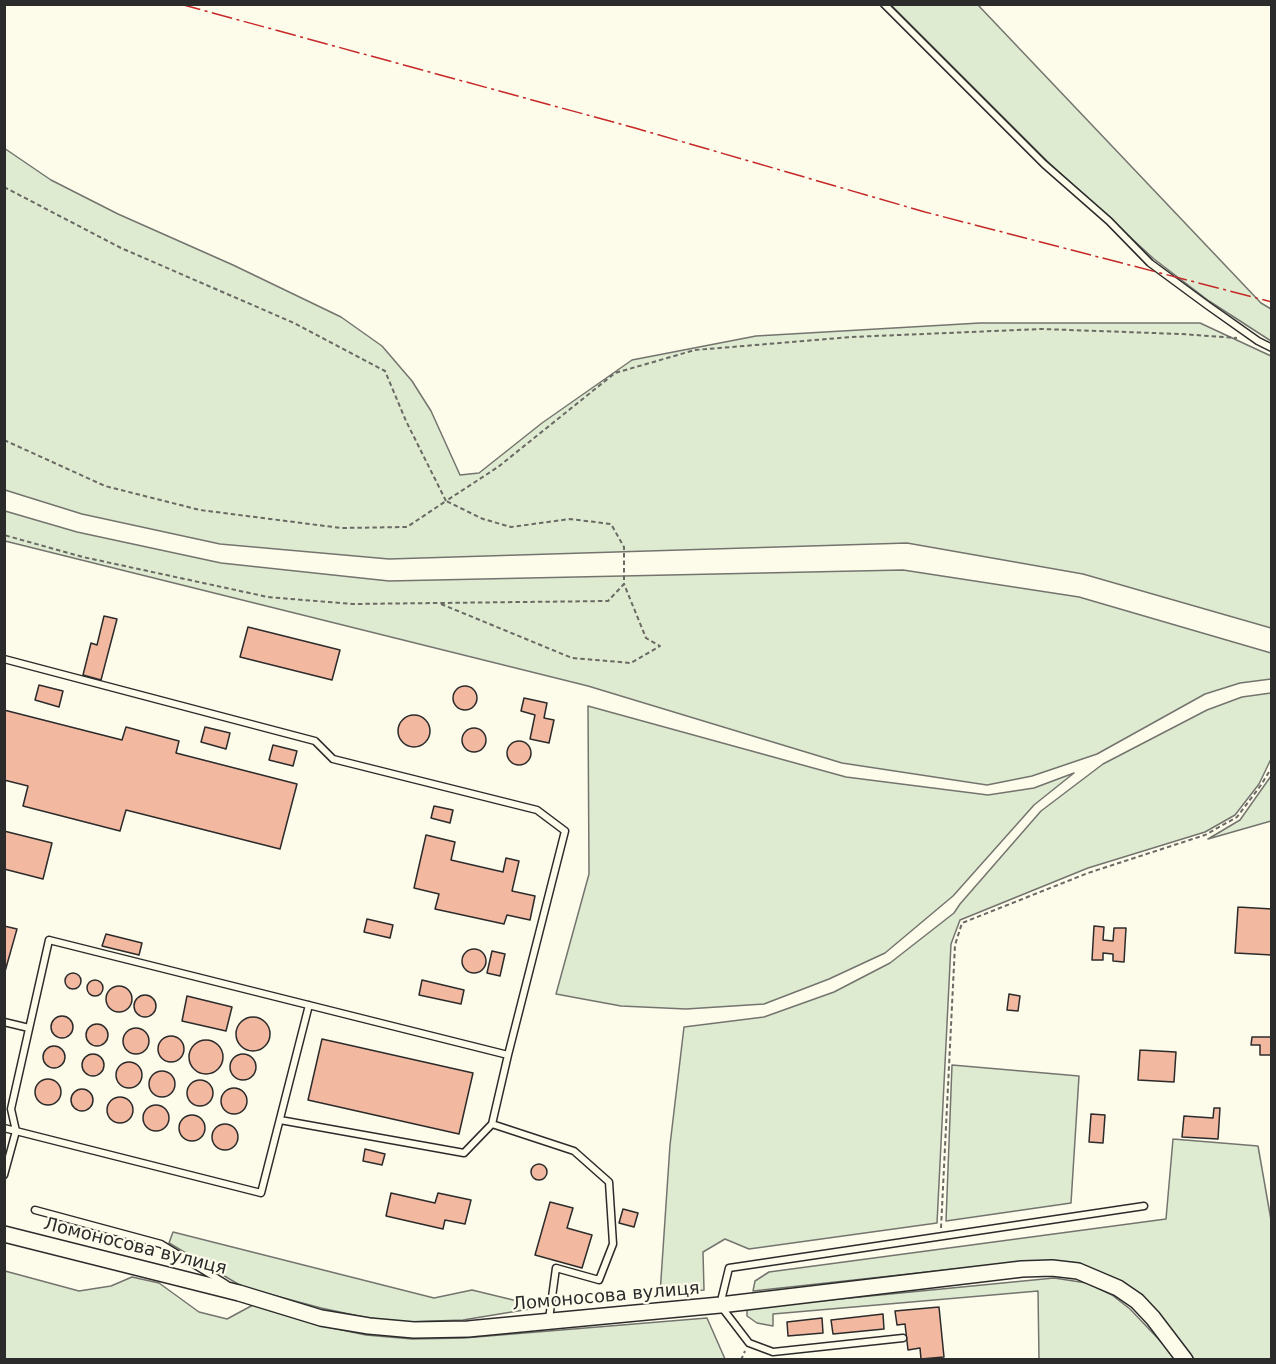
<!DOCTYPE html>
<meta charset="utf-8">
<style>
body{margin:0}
#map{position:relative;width:1276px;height:1364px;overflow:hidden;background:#fdfbea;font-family:"DejaVu Sans",sans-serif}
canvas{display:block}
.frame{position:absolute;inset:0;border:6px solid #2b2b2b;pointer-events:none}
</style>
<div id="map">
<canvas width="1276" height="1364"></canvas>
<div class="frame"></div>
</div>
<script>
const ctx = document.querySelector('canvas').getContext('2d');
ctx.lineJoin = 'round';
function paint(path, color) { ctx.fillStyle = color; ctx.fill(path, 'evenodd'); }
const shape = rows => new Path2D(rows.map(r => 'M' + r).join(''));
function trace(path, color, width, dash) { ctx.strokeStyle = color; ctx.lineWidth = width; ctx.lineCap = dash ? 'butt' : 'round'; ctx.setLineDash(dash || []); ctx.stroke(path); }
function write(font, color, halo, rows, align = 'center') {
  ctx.font = font + ' "DejaVu Sans",sans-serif'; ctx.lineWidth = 4.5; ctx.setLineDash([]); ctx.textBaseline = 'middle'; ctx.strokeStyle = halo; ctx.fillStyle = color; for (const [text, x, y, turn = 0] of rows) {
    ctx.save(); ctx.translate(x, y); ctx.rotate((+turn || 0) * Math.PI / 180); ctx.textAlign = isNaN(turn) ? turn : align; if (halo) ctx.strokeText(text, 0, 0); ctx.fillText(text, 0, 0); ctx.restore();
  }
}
const green = shape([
 [891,5,978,5,1261,303,1271,309,1271,341,1209,301,1154,259,1048,162,891,5],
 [4,148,51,180,118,214,233,265,341,317,382,346,412,381,431,411,460,475,479,473,542,423,632,360,756,336,980,323,1200,323,1271,356,1271,628,1083,574,907,543,389,559,220,544,82,514,5,490,4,148],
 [5,511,77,532,221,563,389,581,903,570,1079,597,1271,653,1271,679,1240,683,1205,694,1097,754,1032,776,987,785,842,763,588,686,5,541,5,511],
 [1271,693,1271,759,1259,784,1235,815,1205,832,1088,868,960,920,951,944,937,1223,749,1249,725,1239,703,1252,704,1290,660,1294,670,1145,684,1027,764,1017,834,992,890,963,954,913,960,904,1041,811,1103,764,1207,710,1242,697,1271,693],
 [588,706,846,777,988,795,1034,788,1074,773,1034,805,953,896,885,953,829,979,764,1004,686,1009,621,1006,556,994,589,874,588,706],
 [1271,776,1271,821,1208,839,1240,820,1271,776],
 [952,1065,1079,1076,1071,1203,946,1221,952,1065],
 [1173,1139,1258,1146,1271,1220,1271,1359,1194,1359,1157,1311,1140,1295,1122,1281,1080,1264,1050,1261,1019,1262,753,1291,755,1281,769,1272,1166,1219,1173,1139],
 [173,1232,434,1298,472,1290,542,1307,463,1320,406,1322,368,1318,321,1308,243,1287,169,1243,173,1232],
 [5,1271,79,1291,111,1286,132,1277,159,1283,199,1312,227,1319,253,1305,318,1325,366,1335,412,1339,464,1338,707,1318,725,1359,5,1359,5,1271],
 [1054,1278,1087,1283,1112,1295,1130,1309,1167,1348,1175,1359,1039,1359,1038,1291,773,1314,773,1326,757,1323,747,1316,747,1308,1054,1278]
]);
paint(green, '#deebd1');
trace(green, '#74746e', 1.5);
const building = shape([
 [104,616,117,619,101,680,83,675,91,643,97,645,104,616],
 [248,627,340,650,332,680,240,657,248,627],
 [39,685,63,691,59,707,35,700,39,685],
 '453 698a12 12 0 1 1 24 0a12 12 0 1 1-24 0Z',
 [524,698,547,703,544,718,554,720,549,743,530,739,535,715,521,711,524,698],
 [4,710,122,740,126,727,179,741,176,753,297,784,280,849,126,810,120,831,23,806,28,786,4,780,4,710],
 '398 731a16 16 0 1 1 32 0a16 16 0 1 1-32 0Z',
 [205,727,230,733,226,749,201,742,205,727],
 '462 740a12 12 0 1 1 24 0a12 12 0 1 1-24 0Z',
 '507 753a12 12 0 1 1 24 0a12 12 0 1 1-24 0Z',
 [273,745,297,751,293,766,269,760,273,745],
 [434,806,453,810,450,823,431,818,434,806],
 [4,831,52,843,43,879,4,869,4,831],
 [426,835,455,842,451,860,503,872,506,858,519,861,512,891,535,896,530,920,507,915,504,924,435,909,439,894,414,888,426,835],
 [1238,907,1272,909,1272,955,1235,953,1238,907],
 [367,919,393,925,390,938,364,932,367,919],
 [4,926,17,929,4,975,4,926],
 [1094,926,1104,927,1103,940,1113,941,1114,928,1126,928,1124,962,1113,961,1113,954,1103,953,1103,960,1092,960,1094,926],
 [106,934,142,943,139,955,102,946,106,934],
 '462 961a12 12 0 1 1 24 0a12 12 0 1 1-24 0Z',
 [492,951,505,954,500,976,487,973,492,951],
 '65 981a8 8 0 1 1 16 0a8 8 0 1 1-16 0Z',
 [422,980,464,990,461,1004,419,995,422,980],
 '87 988a8 8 0 1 1 16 0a8 8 0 1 1-16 0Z',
 '106 999a13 13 0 1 1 26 0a13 13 0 1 1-26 0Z',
 [1009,994,1020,996,1018,1011,1007,1010,1009,994],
 '134 1006a11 11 0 1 1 22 0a11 11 0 1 1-22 0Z',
 [187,996,232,1007,226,1031,182,1021,187,996],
 '51 1027a11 11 0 1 1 22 0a11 11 0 1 1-22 0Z',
 '236 1034a17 17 0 1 1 34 0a17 17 0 1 1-34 0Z',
 '86 1035a11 11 0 1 1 22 0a11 11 0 1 1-22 0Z',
 '123 1041a13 13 0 1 1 26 0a13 13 0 1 1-26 0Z',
 '158 1049a13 13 0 1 1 26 0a13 13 0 1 1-26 0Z',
 [1252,1037,1272,1037,1272,1055,1260,1055,1260,1045,1251,1045,1252,1037],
 [322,1039,473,1073,459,1134,308,1100,322,1039],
 '189 1057a17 17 0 1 1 34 0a17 17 0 1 1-34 0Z',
 '43 1057a11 11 0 1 1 22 0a11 11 0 1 1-22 0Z',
 [1140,1050,1176,1052,1174,1082,1138,1080,1140,1050],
 '82 1065a11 11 0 1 1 22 0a11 11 0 1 1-22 0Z',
 '230 1067a13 13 0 1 1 26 0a13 13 0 1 1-26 0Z',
 '116 1075a13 13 0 1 1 26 0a13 13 0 1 1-26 0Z',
 '149 1084a13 13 0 1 1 26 0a13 13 0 1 1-26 0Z',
 '35 1092a13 13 0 1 1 26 0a13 13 0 1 1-26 0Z',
 '187 1093a13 13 0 1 1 26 0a13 13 0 1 1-26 0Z',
 '221 1101a13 13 0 1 1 26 0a13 13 0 1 1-26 0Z',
 '71 1100a11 11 0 1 1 22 0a11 11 0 1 1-22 0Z',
 '107 1110a13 13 0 1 1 26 0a13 13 0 1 1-26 0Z',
 '143 1118a13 13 0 1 1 26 0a13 13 0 1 1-26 0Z',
 [1214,1108,1220,1108,1218,1139,1182,1137,1184,1116,1213,1118,1214,1108],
 [1091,1114,1105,1115,1103,1143,1089,1142,1091,1114],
 '179 1128a13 13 0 1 1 26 0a13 13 0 1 1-26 0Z',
 '212 1137a13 13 0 1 1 26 0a13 13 0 1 1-26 0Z',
 [365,1149,385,1154,382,1165,363,1161,365,1149],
 '531 1172a8 8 0 1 1 16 0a8 8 0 1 1-16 0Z',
 [391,1193,435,1203,438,1193,471,1200,465,1224,445,1220,443,1229,386,1216,391,1193],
 [550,1202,573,1208,567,1228,592,1235,582,1268,535,1255,550,1202],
 [623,1209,638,1213,634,1227,619,1223,623,1209],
 [939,1307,944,1357,921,1359,920,1348,908,1350,905,1324,897,1325,895,1311,939,1307],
 [883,1314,884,1329,833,1334,831,1320,883,1314],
 [822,1318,823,1333,788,1336,787,1322,822,1318]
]);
paint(building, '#f2b8a0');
trace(building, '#2b2b2b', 1.5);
const service = shape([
 [884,4,1044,164,1109,221,1150,263,1207,305,1258,341,1272,348],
 [4,659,315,741,333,759,537,810,565,831,508,1055],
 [4,1022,29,1028],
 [492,1124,574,1151,609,1182,613,1244,599,1280,556,1268,549,1319],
 [4,1128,261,1193,309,1005],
 [4,1175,16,1131,11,1109,49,940,508,1055,492,1124,464,1153,280,1120],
 [35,1210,161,1244,226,1284],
 [903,1338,773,1352,749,1343,720,1305,729,1268,1144,1206]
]);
const tertiary = shape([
 [4,1234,239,1293,321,1318,369,1326,414,1330,468,1329,720,1305,1022,1269,1052,1268,1078,1271,1118,1288,1137,1301,1153,1318,1185,1360]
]);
trace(service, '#2b2b2b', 9);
trace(tertiary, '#2b2b2b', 18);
trace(shape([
 [4,187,121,248,294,323,385,371,406,421,446,501,498,467,615,373,695,350,851,337,1042,329,1181,334,1237,338],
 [4,440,105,486,200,510,341,528,407,527,446,501,483,519,511,527,570,519,611,524,624,547,624,584,608,601,352,604,268,597,83,557,4,535],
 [441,604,572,658,631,663,660,646,646,638,624,584],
 [941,1228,955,945,962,923,1088,873,1205,835,1237,817,1261,785,1272,767],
 [741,1360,745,1351]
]), '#6a6964', 2, [4.5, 3]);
trace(service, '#fdfbea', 6);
trace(tertiary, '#fdfbea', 15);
trace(shape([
 [180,4,635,128,925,212,1272,302]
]), '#c62828', 1.5, [21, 4.5, 3, 4.5]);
write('18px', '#2b2b2b', '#fdfbea', [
 ["Ломоносова вулиця",135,1247,14],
 ["Ломоносова вулиця",606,1297,-5]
]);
</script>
